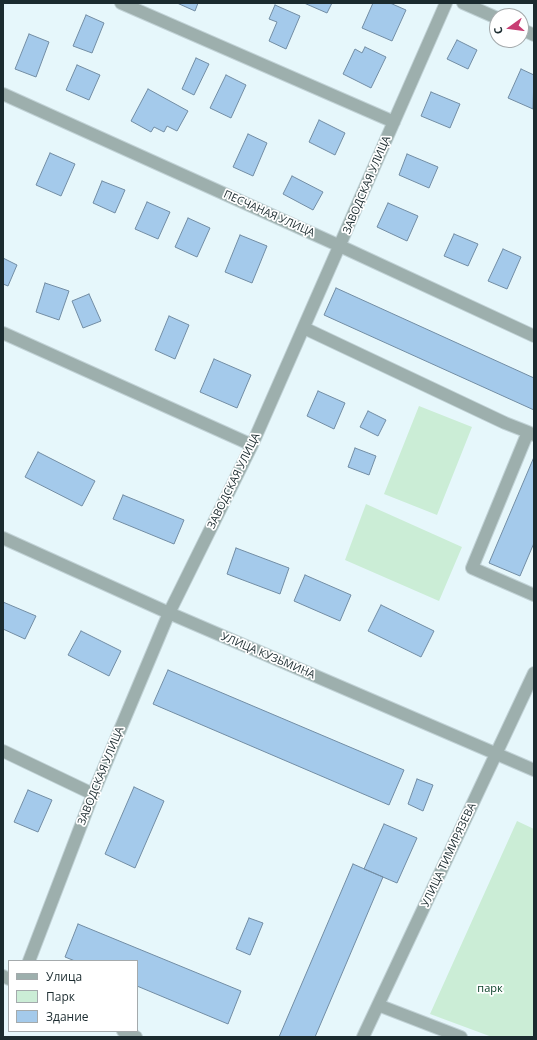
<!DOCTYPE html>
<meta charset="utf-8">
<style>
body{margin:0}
#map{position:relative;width:537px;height:1040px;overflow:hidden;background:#e6f7fb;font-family:"Open Sans",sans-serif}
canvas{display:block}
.frame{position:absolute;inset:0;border:4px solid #1b2b2f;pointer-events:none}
.legend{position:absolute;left:8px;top:960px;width:130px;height:72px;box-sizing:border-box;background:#fff;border:1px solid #a4aaac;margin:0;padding:5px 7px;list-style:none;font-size:12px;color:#1b2b2f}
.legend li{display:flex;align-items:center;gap:8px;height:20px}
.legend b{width:20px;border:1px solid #a4aaac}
.north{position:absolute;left:489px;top:8px;width:40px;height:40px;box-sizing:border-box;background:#fff;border:1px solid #a4aaac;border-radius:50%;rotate:256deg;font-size:11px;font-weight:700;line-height:16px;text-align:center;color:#1b2b2f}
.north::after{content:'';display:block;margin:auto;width:14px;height:18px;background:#c83d73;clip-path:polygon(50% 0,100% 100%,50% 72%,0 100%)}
</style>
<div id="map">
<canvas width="537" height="1040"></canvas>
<div class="frame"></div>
<ul class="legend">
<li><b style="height:5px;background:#9dafad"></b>Улица</li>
<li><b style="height:11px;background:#cbedd6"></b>Парк</li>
<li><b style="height:11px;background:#a4caeb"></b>Здание</li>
</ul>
<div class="north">С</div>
</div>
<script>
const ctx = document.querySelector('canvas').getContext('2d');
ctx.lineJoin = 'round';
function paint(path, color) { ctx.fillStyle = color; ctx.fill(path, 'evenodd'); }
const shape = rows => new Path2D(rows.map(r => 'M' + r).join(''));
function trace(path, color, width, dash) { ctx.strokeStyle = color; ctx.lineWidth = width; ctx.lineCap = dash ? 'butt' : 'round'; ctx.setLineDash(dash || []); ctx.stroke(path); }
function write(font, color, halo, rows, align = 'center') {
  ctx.font = font + ' "Open Sans",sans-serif'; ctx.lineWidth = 3.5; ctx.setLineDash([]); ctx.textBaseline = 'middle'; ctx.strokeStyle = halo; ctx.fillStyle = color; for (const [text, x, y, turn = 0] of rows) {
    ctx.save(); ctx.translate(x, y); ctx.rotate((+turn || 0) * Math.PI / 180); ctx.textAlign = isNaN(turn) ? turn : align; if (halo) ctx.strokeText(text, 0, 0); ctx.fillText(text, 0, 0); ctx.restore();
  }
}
paint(shape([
 [419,406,472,427,437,515,384,494],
 [366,504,462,547,439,601,345,560],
 [517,821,534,829,534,1037,492,1037,430,1014]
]), '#cbedd6');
const building = shape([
 [177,3,198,3,195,11,177,3],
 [304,3,332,3,327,13,304,3],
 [373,3,390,3,406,10,392,41,362,28,373,3],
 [275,5,300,16,286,49,269,41,277,22,269,19,275,5],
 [86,15,104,23,92,53,73,46,86,15],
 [29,34,49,42,36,77,15,69,29,34],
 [457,40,477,50,468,69,447,59,457,40],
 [365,47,386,57,371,88,343,74,355,49,362,53,365,47],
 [196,58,209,64,194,95,182,89,196,58],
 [77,65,100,75,89,100,66,90,77,65],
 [521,69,534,75,533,109,508,98,521,69],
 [226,75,246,85,231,118,210,108,226,75],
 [148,89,188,111,177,131,167,126,164,132,154,127,151,132,131,121,148,89],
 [431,92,460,104,450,128,421,116,431,92],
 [319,120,345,133,335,155,309,142,319,120],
 [248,134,267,143,253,176,233,167,248,134],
 [50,153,75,164,61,196,36,185,50,153],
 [407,154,438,167,429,188,399,175,407,154],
 [292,176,323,192,313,210,283,194,292,176],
 [102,181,125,190,115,213,93,203,102,181],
 [147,202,170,212,158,239,135,229,147,202],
 [388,203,418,216,407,241,377,227,388,203],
 [188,218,210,228,197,257,175,247,188,218],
 [454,234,478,244,468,266,444,256,454,234],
 [240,235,267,246,252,283,225,272,240,235],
 [503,249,521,257,507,289,488,281,503,249],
 [3,258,17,265,8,286,3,284,3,258],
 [45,283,69,291,59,320,36,312,45,283],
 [336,288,534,378,534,410,324,315,336,288],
 [89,294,101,321,83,328,72,301,89,294],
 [169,316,189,325,175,359,155,350,169,316],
 [214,359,251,375,237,408,200,392,214,359],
 [318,391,345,403,334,429,307,416,318,391],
 [368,411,386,420,378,436,360,427,368,411],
 [355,448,376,456,369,475,348,467,355,448],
 [38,452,95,481,82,506,25,477,38,452],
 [534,457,534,543,520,576,489,563,534,457],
 [123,495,184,520,174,544,113,519,123,495],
 [236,548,289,568,280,594,227,574,236,548],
 [305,575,351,595,340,621,294,601,305,575],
 [3,602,36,616,25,639,3,629,3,602],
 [381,605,434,631,421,657,368,631,381,605],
 [81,631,121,651,109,676,68,655,81,631],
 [168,670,404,770,389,805,153,704,168,670],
 [417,779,433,785,423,811,408,804,417,779],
 [134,787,164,801,135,868,105,854,134,787],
 [28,790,52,800,38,832,14,822,28,790],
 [384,824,417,838,397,883,364,869,384,824],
 [353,864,383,877,315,1037,279,1037,353,864],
 [249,918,263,923,250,955,236,949,249,918],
 [78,924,241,991,228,1024,137,986,137,961,75,961,65,957,78,924]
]);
paint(building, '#a4caeb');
trace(building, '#728da4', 1);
const minor = shape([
 [121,3,394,122],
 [463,3,497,18],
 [521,29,534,35],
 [3,94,340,246,534,336],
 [304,328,505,423,528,432],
 [3,333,252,445],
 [534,435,528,432,472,568,534,595],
 [3,538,169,613,534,770],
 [3,751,93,794],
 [29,961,93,794,169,613,252,445,446,3],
 [3,976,9,979],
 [378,1005,461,1037],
 [123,1031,136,1037],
 [363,1037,534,673]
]);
trace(minor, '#c1d2d6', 14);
trace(minor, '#9dafad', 12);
write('11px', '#1b2b2f', '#fff', [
 ["ЗАВОДСКАЯ УЛИЦА",367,185,-67],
 ["ПЕСЧАНАЯ УЛИЦА",269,214,24],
 ["ЗАВОДСКАЯ УЛИЦА",234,481,-64],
 ["УЛИЦА КУЗЬМИНА",268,656,23],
 ["ЗАВОДСКАЯ УЛИЦА",101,776,-68],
 ["УЛИЦА ТИМИРЯЗЕВА",449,855,-65]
]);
write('11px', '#023b21', '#fff', [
 ["парк",490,989]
]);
</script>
